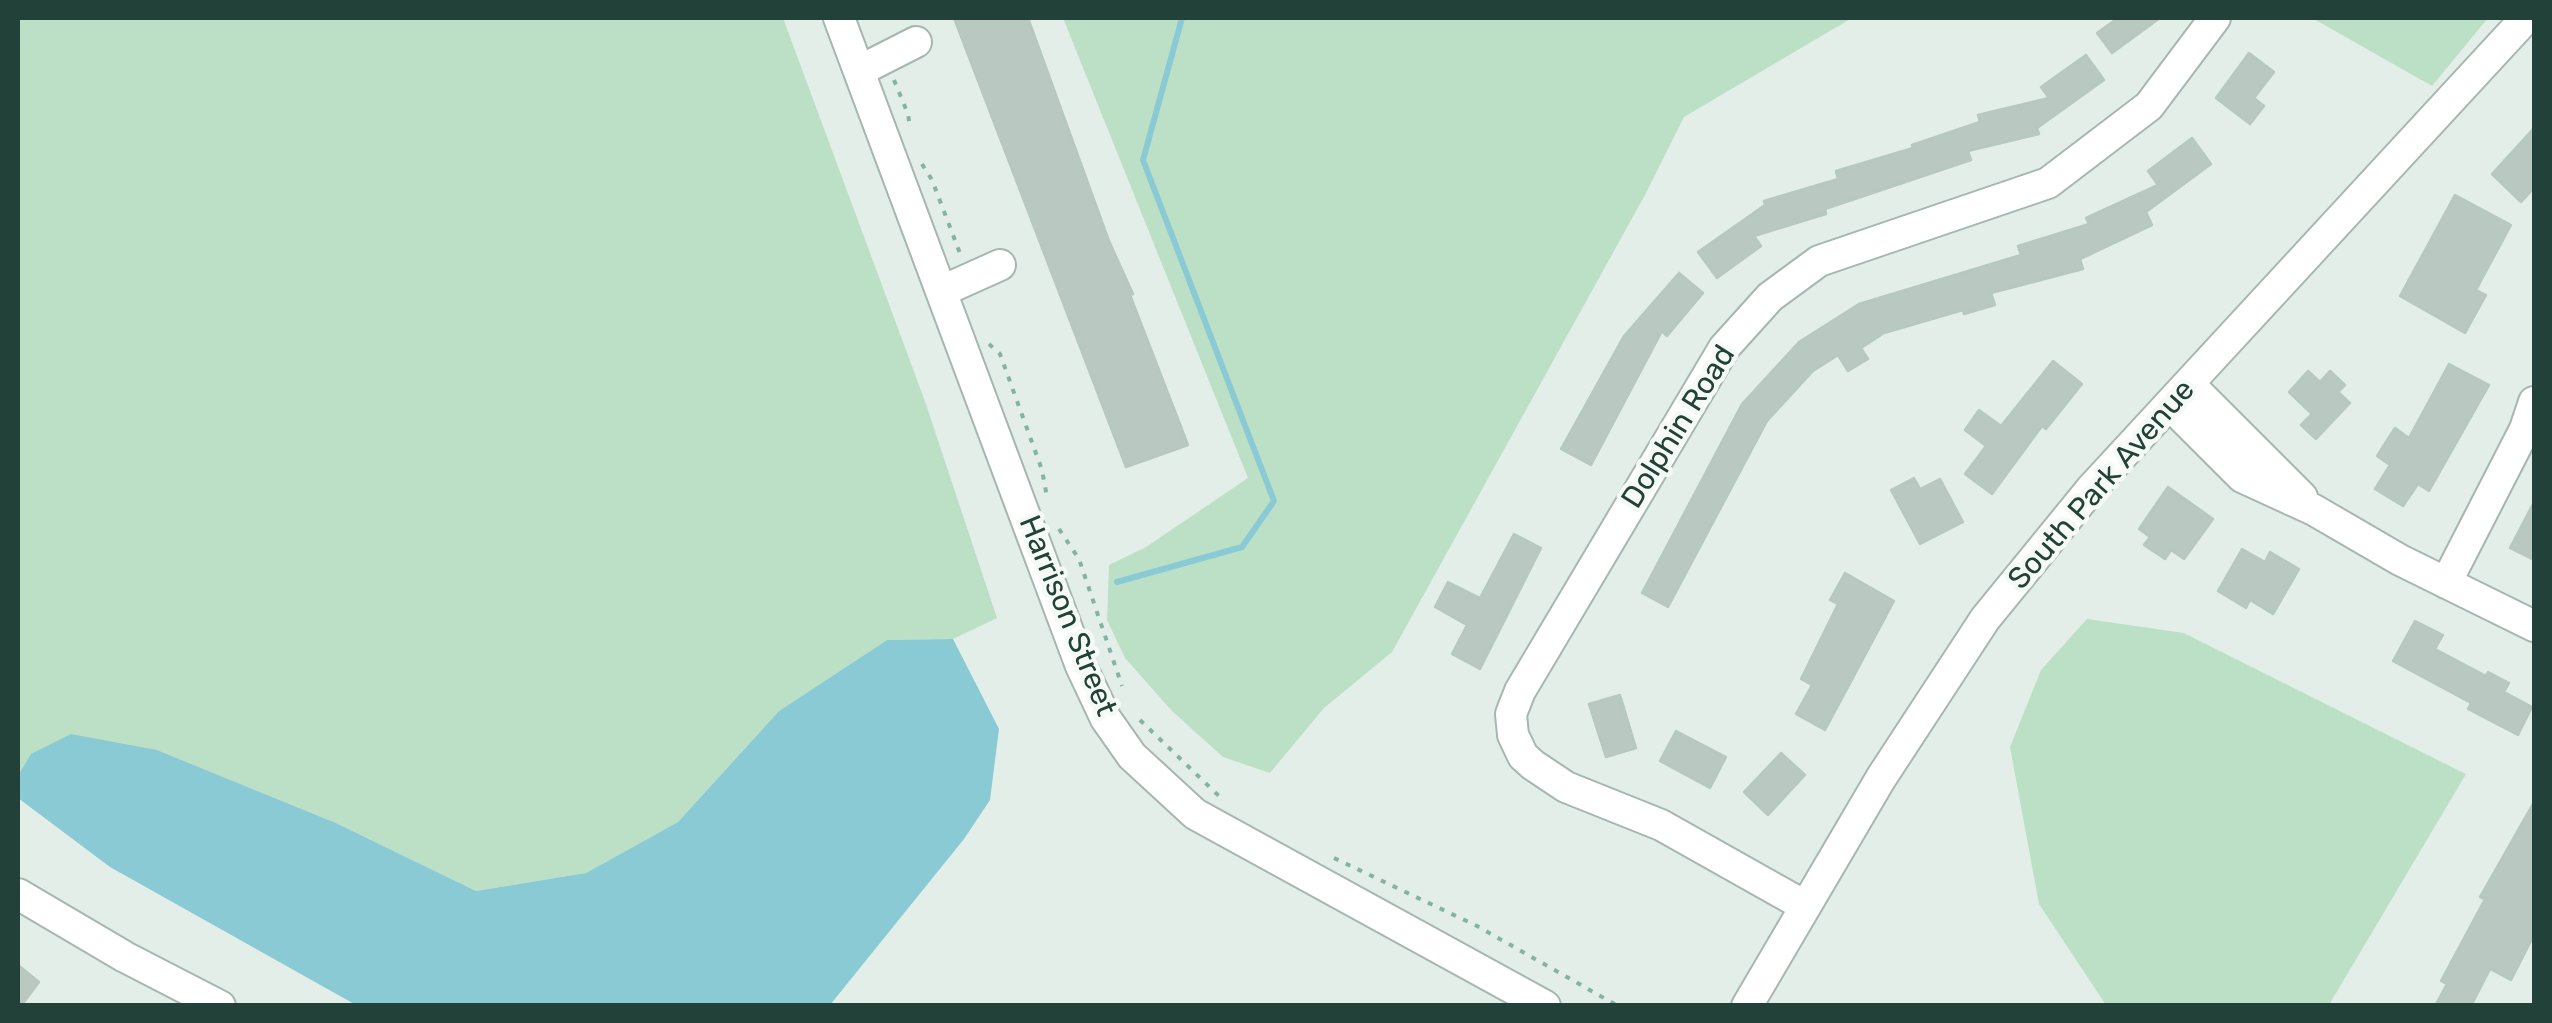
<!DOCTYPE html>
<style>
body{margin:0}
#map{position:relative;width:2552px;height:1023px;overflow:hidden;background:#e4eee9;font-family:Rubik,sans-serif}
canvas{display:block}
.frame{position:absolute;inset:0;border:20px solid #224138;pointer-events:none}
</style>
<div id="map">
<canvas width="2552" height="1023"></canvas>
<div class="frame"></div>
</div>
<script>
const ctx = document.querySelector('canvas').getContext('2d');
ctx.lineJoin = 'round';
function paint(path, color) { ctx.fillStyle = color; ctx.fill(path, 'evenodd'); }
const shape = rows => new Path2D(rows.map(r => 'M' + r).join(''));
function trace(path, color, width, dash) { ctx.strokeStyle = color; ctx.lineWidth = width; ctx.lineCap = dash ? 'butt' : 'round'; ctx.setLineDash(dash || []); ctx.stroke(path); }
function write(font, color, halo, rows, align = 'center') {
  ctx.font = font + ' Rubik,sans-serif'; ctx.lineWidth = 9; ctx.setLineDash([]); ctx.textBaseline = 'middle'; ctx.strokeStyle = halo; ctx.fillStyle = color; for (const [text, x, y, turn = 0] of rows) {
    ctx.save(); ctx.translate(x, y); ctx.rotate((+turn || 0) * Math.PI / 180); ctx.textAlign = isNaN(turn) ? turn : align; if (halo) ctx.strokeText(text, 0, 0); ctx.fillText(text, 0, 0); ctx.restore();
  }
}
paint(shape([
 [18,18,783,18,926,404,997,618,953,639,887,640,779,711,678,822,586,873,476,891,336,823,157,750,18,776],
 [1063,18,1852,18,1684,117,1645,195,1392,652,1324,708,1270,773,1223,757,1172,711,1125,658,1107,620,1109,565,1146,547,1248,478],
 [2312,18,2488,18,2432,86],
 [2087,619,2184,633,2466,774,2329,1005,2106,1005,2039,904,2010,747,2041,670]
]), '#bce0c5');
paint(shape([
 [953,639,999,729,990,800,964,839,830,1005,356,1005,110,867,18,798,18,776,31,754,71,734,157,750,336,823,476,891,586,873,678,822,779,711,887,640]
]), '#89cad5');
trace(shape([
 [1117,582,1242,547,1274,501,1143,160,1182,18]
]), '#89cad5', 6);
const building = shape([
 [954,18,1028,18,1109,241,1133,294,1130,295,1188,445,1126,467,954,18],
 [2118,18,2160,18,2112,53,2097,33,2118,18],
 [2249,53,2274,72,2254,98,2264,106,2250,124,2216,98,2249,53],
 [2086,55,2104,80,2037,128,2039,134,1968,151,1971,160,1825,209,1826,214,1754,236,1761,246,1717,278,1698,252,1765,205,1764,201,1838,179,1836,171,1913,148,1912,145,1980,122,1978,115,2049,98,2041,87,2086,55],
 [2534,128,2534,188,2521,202,2492,174,2534,128],
 [2192,138,2211,164,2146,212,2152,225,2080,259,2083,269,1991,293,1995,305,1964,314,1963,310,1884,333,1861,348,1868,359,1848,371,1838,355,1813,371,1767,421,1668,607,1642,593,1742,404,1799,342,1859,304,2021,255,2018,246,2089,224,2086,218,2158,185,2148,171,2192,138],
 [2455,195,2511,225,2476,290,2486,295,2465,333,2400,296,2455,195],
 [1679,273,1703,293,1667,336,1662,331,1591,465,1561,449,1624,336,1679,273],
 [2053,361,2082,384,2046,429,2042,426,1992,494,1965,474,1986,446,1965,430,1979,410,2001,426,2053,361],
 [2449,364,2489,385,2429,491,2418,484,2403,506,2375,489,2390,465,2377,456,2395,428,2409,438,2449,364],
 [2308,371,2320,382,2330,371,2345,385,2338,392,2350,403,2316,439,2301,425,2312,414,2289,392,2308,371],
 [1914,478,1920,489,1940,479,1963,522,1920,544,1891,490,1914,478],
 [2168,487,2213,519,2184,559,2171,550,2165,559,2144,545,2150,537,2139,529,2168,487],
 [2534,502,2534,560,2510,548,2534,502],
 [1514,534,1541,548,1480,669,1452,654,1467,625,1435,607,1448,582,1480,598,1514,534],
 [2242,549,2265,562,2270,552,2299,569,2273,614,2250,600,2246,608,2218,591,2242,549],
 [1845,573,1894,601,1825,730,1796,714,1812,685,1801,679,1838,604,1830,600,1845,573],
 [2415,621,2443,635,2435,649,2486,676,2488,672,2509,683,2504,692,2532,707,2518,735,2468,709,2471,703,2393,661,2415,621],
 [1620,695,1636,748,1606,757,1589,704,1620,695],
 [1676,731,1726,757,1710,788,1660,761,1676,731],
 [1781,753,1805,775,1768,815,1744,792,1781,753],
 [2534,802,2534,935,2511,980,2490,969,2471,1006,2435,1006,2447,984,2441,981,2485,899,2480,897,2534,802],
 [18,965,39,982,21,1006,18,1006,18,965]
]);
paint(building, '#b9c9c2');
trace(building, '#b6c8c0', 2.5);
const minor = shape([
 [839,18,1081,666,1106,719,1132,756,1195,814,1545,1006],
 [859,71,916,42],
 [942,291,1000,265],
 [2190,385,2302,497],
 [2171,406,2242,477,2314,510,2400,560,2534,626],
 [2446,583,2525,429,2534,402],
 [18,894,125,957,220,1006],
 [1805,906,1661,825,1566,787,1533,765,1523,756,1513,735,1511,714,1520,691,1724,348,1770,297,1819,261,2048,183,2149,106,2215,18],
 [1747,1006,1881,778,1985,619,2091,489,2526,18]
]);
trace(minor, '#a6b7b0', 34);
trace(shape([
 [894,80,908,114,910,127],
 [922,164,932,180,961,256],
 [989,344,1000,354,1042,470,1047,497],
 [1059,529,1079,559,1122,686],
 [1140,720,1220,797],
 [1334,858,1477,926,1618,1006]
]), '#83b3a4', 4, [5, 8]);
trace(minor, '#fff', 30);
write('30px', '#224138', '#f5faf7', [
 ["Dolphin Road",1679,427,-58],
 ["South Park Avenue",2102,485,-49],
 ["Harrison Street",1067,616,68]
]);
</script>
